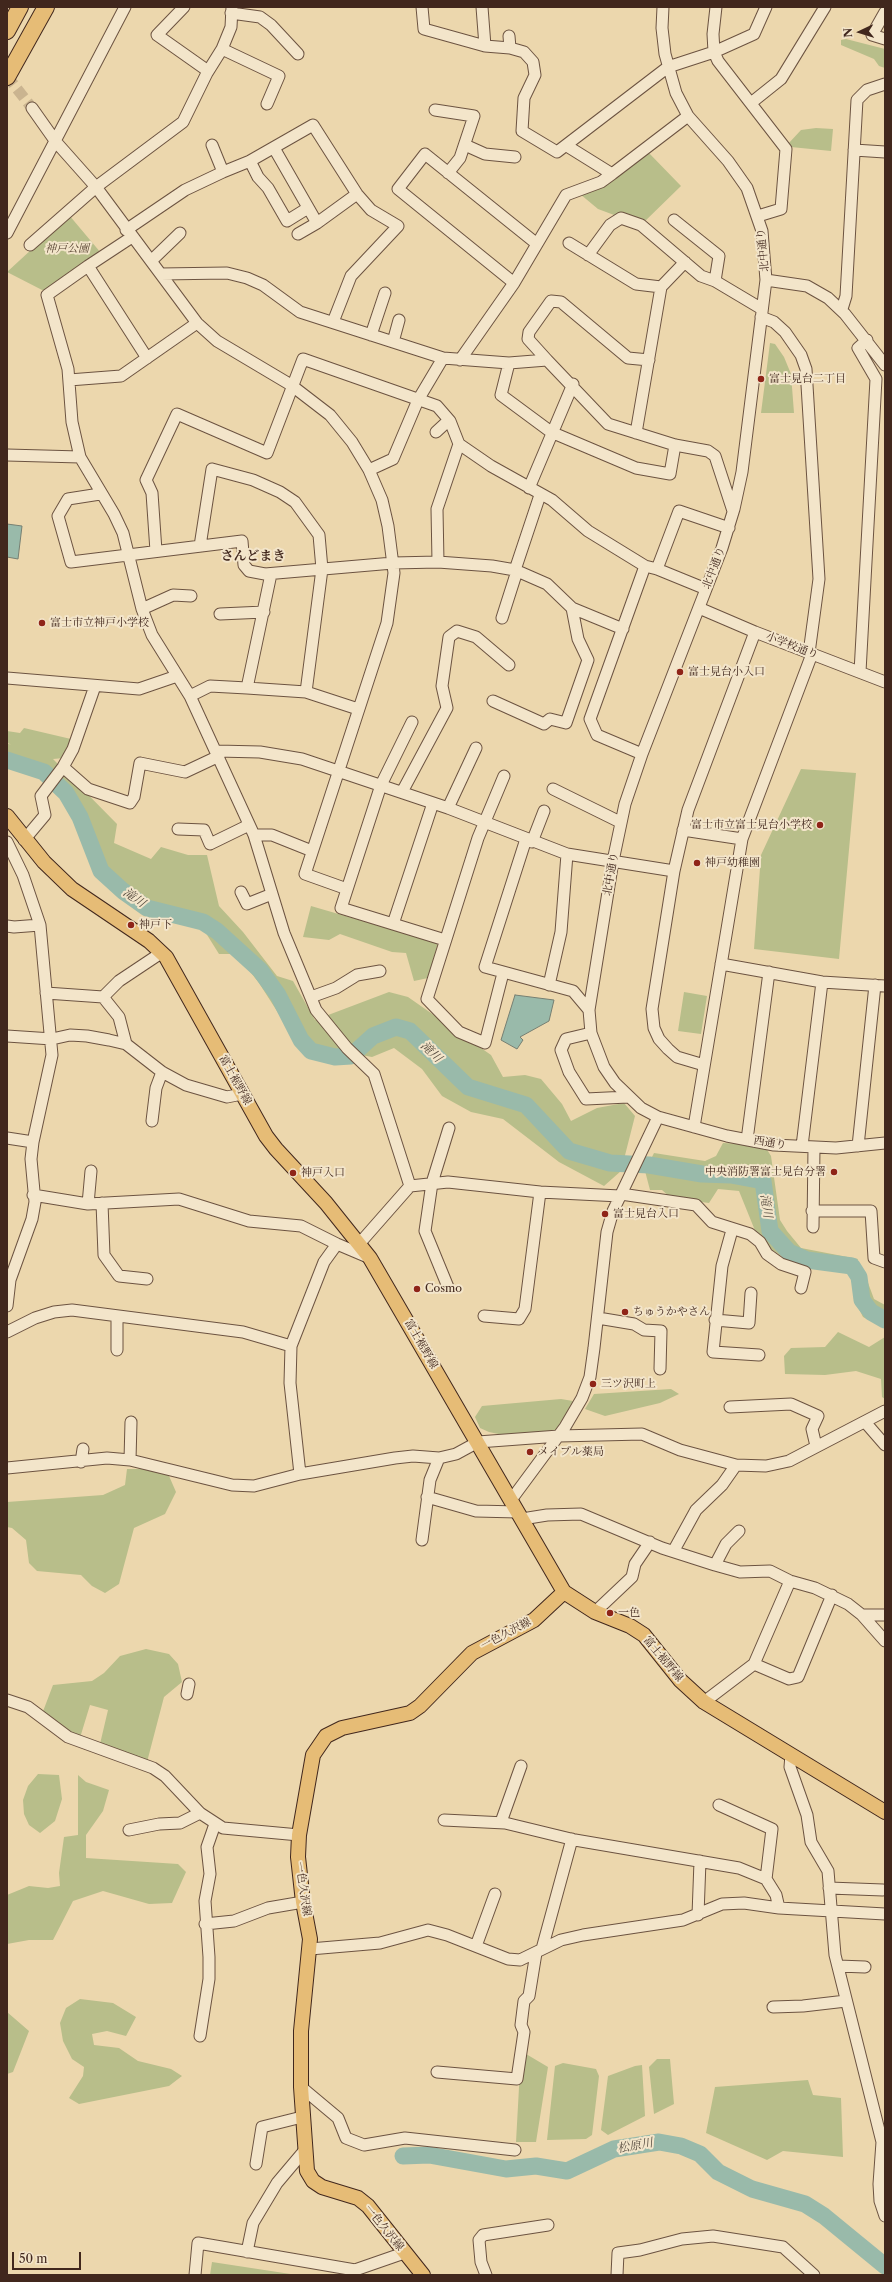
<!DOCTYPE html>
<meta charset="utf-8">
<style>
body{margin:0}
#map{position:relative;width:892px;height:2282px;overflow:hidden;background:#ecd7ad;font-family:"Libre Caslon Text",serif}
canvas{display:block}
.frame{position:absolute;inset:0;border:8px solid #41271d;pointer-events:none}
.north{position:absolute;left:840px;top:12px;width:40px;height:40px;-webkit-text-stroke:3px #f3e5ca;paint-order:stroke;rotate:266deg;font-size:11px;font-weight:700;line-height:16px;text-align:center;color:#41271d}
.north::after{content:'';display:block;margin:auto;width:14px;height:18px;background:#41271d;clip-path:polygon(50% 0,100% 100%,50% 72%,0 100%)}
.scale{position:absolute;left:12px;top:2252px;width:69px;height:18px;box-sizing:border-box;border:2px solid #41271d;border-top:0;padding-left:5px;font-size:12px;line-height:14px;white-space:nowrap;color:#41271d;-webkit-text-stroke:3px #f3e5ca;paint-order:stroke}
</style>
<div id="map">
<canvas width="892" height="2282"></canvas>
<div class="frame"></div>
<div class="north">N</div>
<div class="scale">50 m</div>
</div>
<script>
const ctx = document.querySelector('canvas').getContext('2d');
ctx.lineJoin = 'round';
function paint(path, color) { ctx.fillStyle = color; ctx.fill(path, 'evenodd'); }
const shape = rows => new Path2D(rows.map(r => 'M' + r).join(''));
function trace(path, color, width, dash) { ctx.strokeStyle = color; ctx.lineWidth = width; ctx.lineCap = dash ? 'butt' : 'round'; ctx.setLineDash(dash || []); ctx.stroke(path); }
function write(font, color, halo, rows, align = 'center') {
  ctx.font = font + ' "Libre Caslon Text","Noto Serif JP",serif'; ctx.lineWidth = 4; ctx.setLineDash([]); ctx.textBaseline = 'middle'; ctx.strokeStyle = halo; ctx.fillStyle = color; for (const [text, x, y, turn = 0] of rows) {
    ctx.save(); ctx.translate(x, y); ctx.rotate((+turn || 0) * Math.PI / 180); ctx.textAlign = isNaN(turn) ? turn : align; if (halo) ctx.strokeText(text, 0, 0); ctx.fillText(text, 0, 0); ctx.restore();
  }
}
paint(shape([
 [846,39,885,49,885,68,879,66,874,59,841,45,841,40],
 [816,128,833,129,831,151,791,147,788,144,801,130],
 [648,152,681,186,641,225,598,209,580,194],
 [69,215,101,253,46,292,7,272],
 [770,343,775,344,784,357,791,374,794,413,761,413],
 [24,728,71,739,64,758,53,759,117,824,114,843,151,859,161,847,188,855,207,855,219,906,243,932,277,976,293,981,315,1020,389,992,408,997,491,1055,503,1077,525,1075,541,1079,562,1104,571,1121,597,1108,624,1103,635,1116,621,1171,604,1186,559,1162,503,1119,471,1112,442,1096,422,1069,394,1048,372,1057,322,1048,308,1041,284,1022,259,983,236,954,219,954,194,914,168,910,139,899,113,879,104,869,49,780,7,767,7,743,11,745,7,742,7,731,20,733],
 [801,769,856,773,839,959,754,949,761,855],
 [311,906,438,943,428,978,414,981,406,953,392,952,340,934,329,940,303,937],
 [684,992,707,996,701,1034,678,1031],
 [723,1143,764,1145,771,1156,780,1220,787,1231,801,1248,858,1259,852,1274,796,1266,771,1249,756,1233,739,1191,718,1189,709,1203,671,1198,662,1190,650,1190,645,1171,654,1153,705,1161,716,1156],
 [864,1272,874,1299,885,1305,885,1328,863,1317,856,1303,856,1288],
 [838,1332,869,1347,885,1337,885,1399,882,1397,881,1379,856,1371,825,1375,785,1374,784,1356,791,1348,825,1347],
 [671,1389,679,1394,660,1403,605,1416,585,1409,594,1394],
 [561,1399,573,1401,555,1434,503,1435,489,1432,480,1428,475,1417,482,1406],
 [127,1469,166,1469,176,1492,165,1514,134,1528,119,1584,105,1593,92,1586,81,1575,37,1571,29,1563,26,1540,12,1528,7,1527,7,1502,103,1495,125,1485],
 [146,1649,169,1654,178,1664,182,1682,164,1697,147,1762,100,1744,108,1710,90,1705,79,1741,42,1714,53,1685,92,1681,104,1673,120,1656],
 [38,1774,59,1775,62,1799,55,1821,40,1833,29,1825,24,1814,23,1800,28,1786],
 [78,1775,86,1782,109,1790,103,1811,86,1835,86,1858,178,1864,186,1872,172,1903,149,1904,103,1891,73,1901,53,1940,29,1940,7,1944,7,1895,29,1886,48,1888,60,1886,59,1873,64,1837,78,1835],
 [80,1999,113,2003,136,2017,126,2036,107,2031,92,2034,94,2045,119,2048,138,2061,171,2069,182,2076,169,2086,79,2104,69,2098,83,2076,84,2067,72,2059,63,2041,60,2023,66,2008],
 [7,2012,29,2031,13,2072,7,2074],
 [521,2051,548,2067,536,2142,516,2142],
 [657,2059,670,2059,674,2104,654,2114,649,2067],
 [563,2063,596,2069,599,2076,592,2135,586,2139,547,2140,555,2066],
 [642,2065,645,2116,608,2135,601,2130,608,2076,635,2066],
 [808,2080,813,2095,841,2098,843,2157,783,2151,767,2160,706,2133,715,2087],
 [212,2262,297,2275,210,2275]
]), '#b8be8a');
const water = shape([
 [7,524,22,526,18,559,7,557,7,524],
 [515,995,554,1000,549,1021,520,1037,523,1040,517,1049,501,1040,515,995]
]);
paint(water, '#99baaa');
trace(water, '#767f72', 1);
trace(shape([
 [7,760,44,772,66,793,80,817,101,871,123,891,147,908,203,922,217,931,260,970,278,995,301,1040,311,1051,335,1057,351,1056,373,1036,396,1027,410,1031,468,1087,526,1105,569,1151,610,1163,649,1165,702,1174,731,1175,763,1181,770,1231,789,1252,807,1260,852,1266,859,1277,862,1300,871,1312,885,1320],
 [403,2156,429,2155,506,2169,536,2166,567,2171,614,2149,659,2142,681,2146,700,2154,718,2172,752,2189,805,2204,824,2216,885,2266]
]), '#99baaa', 17);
trace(shape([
 [7,76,32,108]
]), '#cab490', 11, [11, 5.5]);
const minor = shape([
 [184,7,157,35,208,71],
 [422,7,424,29,485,46,510,48,524,52,533,62,535,75,524,98,522,131,557,152,668,67,714,52,754,34,766,7],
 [482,7,485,46],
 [663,7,662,28,665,54,676,93,688,116,728,161,747,188,762,231,766,280,742,472,734,509,722,548,642,754,625,804,613,861,589,1010,591,1033,604,1067,615,1083,641,1108,658,1117,727,1136,774,1145,836,1148,885,1143],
 [716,7,713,34,714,52,718,61,786,149,781,209,758,216],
 [885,12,872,35,885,39],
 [231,13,260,17,271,25,298,54],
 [509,36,510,48],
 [222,49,279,76,267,104],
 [751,103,781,79,825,7],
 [32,108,56,142,96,187,197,323,217,341,291,385,330,415,352,442,369,470,382,500,388,526,394,573,387,623,305,874,347,889],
 [435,110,474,116,460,158,448,173],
 [212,145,223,172],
 [465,145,485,154,515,157],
 [567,146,612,174],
 [274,148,317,223],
 [854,150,885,152],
 [250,161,258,177,268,188,287,221,308,208],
 [674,220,719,256,715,281],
 [126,230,185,190,223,172,250,161,313,125,357,194,371,210,398,226,351,276,333,322],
 [7,233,125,7],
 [298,234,317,223,357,194],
 [132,237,88,266,147,358],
 [569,243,636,284,661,287],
 [30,245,96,187,183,122,207,73,222,49,231,27,232,7],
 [588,255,610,225,621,218,641,225,701,276,715,281,762,309],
 [151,261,180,233],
 [88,266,47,295,68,369,72,422,80,457,114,514,123,533,142,609,152,635,190,696,254,835,284,933,316,1010,347,1048,374,1074,410,1186],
 [161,274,227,273,247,278,263,285,300,312,443,358,509,363,547,360,608,424,675,445,708,451,715,456,733,511],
 [766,280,807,286,828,298,845,314,885,365],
 [514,283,398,189,425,154,537,244],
 [842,309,846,296,857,100,867,90,885,84],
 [761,317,774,322,785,332,801,355,806,369,819,579,809,653],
 [371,335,385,293],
 [393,342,399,320],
 [460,360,514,283,566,195,601,182,612,174,688,116],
 [547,360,528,339,529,332,551,301,561,302,628,358,649,360],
 [509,363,501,395,551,432,636,468,670,474,675,445],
 [69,380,121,376,197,323],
 [436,432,449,420],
 [636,433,661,287,685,262],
 [7,455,80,457],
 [369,470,393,459,418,400,443,358],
 [529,488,573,384],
 [100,494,68,499,58,516,71,562,242,541,244,565,249,571,265,574,393,563,438,562,492,566,515,570,547,584,572,608,623,629],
 [200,546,212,469,253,480,280,492,295,502,319,535,322,569,306,692,247,688],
 [156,551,152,493,146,480,177,414,267,453,303,359,437,406,450,421,459,444,491,466,552,500,588,531,645,566,657,569,706,589],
 [438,562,437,509,459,444],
 [657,569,679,511,729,528],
 [515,570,540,495],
 [699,608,755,632,885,682],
 [142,609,173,595,191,596],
 [220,614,264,612],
 [502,618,517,571],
 [860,672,876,379,858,348,867,340],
 [7,678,139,689,177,676],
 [306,692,358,709],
 [190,696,210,686,247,688,271,574],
 [493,701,544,724,550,719,566,723,588,660,578,639,572,608],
 [412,722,381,785,341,908,445,940],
 [217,751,260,752,302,759,448,808,567,854,674,871],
 [642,754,597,735,590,719,645,566],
 [63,767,88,789,130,803,134,797,140,763,185,772,219,756],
 [553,789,620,822],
 [402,792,447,708,442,686,449,637,457,631,476,637,509,665],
 [448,808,476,748],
 [178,829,204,830,210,844,249,825],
 [683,830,742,839],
 [254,835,272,835,312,851],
 [526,839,485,967,573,991,589,1010],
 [24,840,45,815,41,796,63,767,73,749,95,686],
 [7,842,23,875,40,925,52,1055,33,1142,31,1159,35,1202,32,1219,10,1280,7,1306],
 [532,842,544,811],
 [241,892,247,904,272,894],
 [393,924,433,803],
 [7,926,14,927,40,925],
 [721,964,822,982,885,986],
 [503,973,485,1043,459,1032,427,999,478,838,504,776],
 [549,985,561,932,567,854],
 [46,993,103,997,119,1017,126,1044],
 [103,997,119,981,161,953],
 [311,997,336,988,357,975,380,971],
 [591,1033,566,1039,561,1050,569,1072,586,1099,628,1097],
 [7,1036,52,1039,70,1035,87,1036,109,1040,126,1044,162,1072,186,1085,227,1097,242,1094],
 [704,1065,677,1057,668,1049,659,1039,654,1028,652,1009,674,871,688,810,755,632],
 [152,1121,156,1088,162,1072],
 [694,1127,742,839,812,654],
 [7,1138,33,1142],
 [747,1140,769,972],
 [802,1146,822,982],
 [858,1146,875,985],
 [621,1194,696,1205,712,1222,750,1234,760,1242,767,1254,781,1264,805,1272,801,1288],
 [33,1195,88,1204,179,1199,249,1221,301,1226,337,1244,370,1258],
 [102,1203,104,1255,119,1276,147,1279],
 [88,1204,91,1171],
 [812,1211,871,1211,874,1258,885,1262],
 [813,1227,814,1147],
 [732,1230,722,1266,713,1352,759,1355],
 [359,1244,410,1186,448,1182,540,1192,620,1196],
 [448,1287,425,1231,432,1183,449,1128],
 [484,1316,519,1319,525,1309,540,1192],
 [117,1317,117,1350],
 [598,1318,634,1324,644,1330,661,1331,660,1369],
 [715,1320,749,1323,751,1293],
 [7,1332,35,1318,54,1312,72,1310,243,1332,291,1346],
 [730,1407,791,1404,818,1416,812,1429,816,1446],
 [865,1422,885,1445],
 [130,1460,131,1422],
 [81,1462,83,1449],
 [7,1468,107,1458,130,1460,232,1485,254,1486,300,1474,395,1458,413,1456,439,1458,456,1454,478,1442,559,1436,642,1434,680,1450,736,1465,766,1466,789,1461,885,1411],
 [300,1474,290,1383,291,1346,324,1262,337,1244],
 [427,1497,476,1511,518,1512],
 [511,1500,565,1427,582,1398,590,1377,594,1348,607,1232,613,1211,658,1117],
 [522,1519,547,1515,581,1514,662,1548,715,1565,740,1572,770,1571,790,1581,815,1588,848,1604,862,1615,885,1641],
 [422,1540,430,1480,439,1458],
 [674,1550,696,1510,722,1485,736,1465],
 [715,1565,726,1544,739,1531],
 [595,1612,632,1577,635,1564,650,1542],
 [862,1615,885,1615],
 [754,1664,789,1679,798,1677,832,1595],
 [187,1694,189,1684],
 [7,1700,28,1707,68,1737,153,1768,165,1776,200,1813,223,1828,299,1835],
 [704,1702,754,1664,790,1581],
 [791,1755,790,1767,807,1815,811,1842,828,1871,835,1955,882,2142,879,2184,880,2201,885,2216],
 [719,1805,772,1829,766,1879],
 [444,1820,505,1823,575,1840,739,1868,766,1879,776,1895,779,1908],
 [501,1822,521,1766],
 [129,1830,159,1824,180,1823,200,1813],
 [829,1888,883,1890],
 [698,1915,700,1861],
 [205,1924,234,1921,268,1908,303,1902],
 [476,1946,495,1894],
 [310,1949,380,1943,428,1930,447,1935,508,1959,520,1960,561,1940,583,1935,683,1920,722,1904,744,1903,779,1908,885,1914],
 [542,1949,572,1839],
 [838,1966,865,1967],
 [773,2007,803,2006,846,2001],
 [200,2036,209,1979,209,1957,205,1901,210,1874,207,1847,215,1824],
 [437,2072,517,2079,524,2032,521,2025,524,2001,529,1996,536,1953],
 [301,2087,338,2118,346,2138,364,2145,405,2138,515,2150],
 [256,2164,262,2127,302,2117],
 [247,2252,253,2223,277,2183,304,2151],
 [195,2275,198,2243,355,2270,404,2253],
 [486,2275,481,2262,479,2240,483,2235,548,2225],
 [617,2275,618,2253,640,2250,682,2239,713,2236,783,2247,814,2275]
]);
const major = shape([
 [7,816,44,862,72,889,149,941,166,957,266,1136,276,1149,326,1203,370,1258,564,1592,595,1612,630,1626,644,1635,680,1680,704,1702,885,1812],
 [423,2275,368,2206,358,2198,322,2187,313,2181,307,2171,301,2087,301,2031,310,1939,303,1902,298,1857,299,1835,313,1755,326,1736,342,1728,410,1713,420,1706,472,1653,534,1620,564,1592]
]);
const highway = shape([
 [7,31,20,7],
 [7,77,46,7]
]);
trace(minor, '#6c5341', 13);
trace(major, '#41271d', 16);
trace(highway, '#41271d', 18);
trace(minor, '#f3e5ca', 11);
trace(major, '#e6bc76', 14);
trace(highway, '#e6bc76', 16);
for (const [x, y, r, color] of [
 [761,379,4,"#8f2418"],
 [42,623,4,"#8f2418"],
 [680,672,4,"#8f2418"],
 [820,825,4,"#8f2418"],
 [697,863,4,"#8f2418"],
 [131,925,4,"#8f2418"],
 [834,1172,4,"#8f2418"],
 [293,1173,4,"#8f2418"],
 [605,1214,4,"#8f2418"],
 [417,1289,4,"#8f2418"],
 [625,1312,4,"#8f2418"],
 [593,1384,4,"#8f2418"],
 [530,1452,4,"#8f2418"],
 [610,1613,4,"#8f2418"]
]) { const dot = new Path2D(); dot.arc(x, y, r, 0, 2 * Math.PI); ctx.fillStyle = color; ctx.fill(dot); trace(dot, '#f3e5ca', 1.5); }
write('italic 11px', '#594533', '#f3e5ca', [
 ["神戸公園",67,249]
]);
write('11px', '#41271d', '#f3e5ca', [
 ["北中通り",763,250,-96],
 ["北中通り",714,568,-69],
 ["小学校通り",792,646,21],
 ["北中通り",611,874,-80],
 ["富士裾野線",235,1080,61],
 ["西通り",770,1143,8],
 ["富士裾野線",421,1344,60],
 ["一色久沢線",506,1634,-28],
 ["富士裾野線",663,1659,50],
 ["一色久沢線",303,1889,82],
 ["一色久沢線",384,2228,51]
]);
write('11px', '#41271d', '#f3e5ca', [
 ["富士見台二丁目",769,379],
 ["富士市立神戸小学校",50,623],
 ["富士見台小入口",688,672],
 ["富士市立富士見台小学校",812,825,"right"],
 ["神戸幼稚園",705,863],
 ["神戸下",139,925],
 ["中央消防署富士見台分署",826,1172,"right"],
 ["神戸入口",301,1173],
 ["富士見台入口",613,1214],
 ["Cosmo",425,1289],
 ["ちゅうかやさん",633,1312],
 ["三ツ沢町上",601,1384],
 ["メイプル薬局",538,1452],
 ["一色",618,1613]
], 'left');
write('italic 12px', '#574c40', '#f3e5ca', [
 ["滝川",134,898,35],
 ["滝川",431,1052,44],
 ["滝川",766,1206,81],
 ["松原川",635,2146,-10]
]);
write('bold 13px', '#41271d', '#f3e5ca', [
 ["さんどまき",253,556]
]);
</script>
